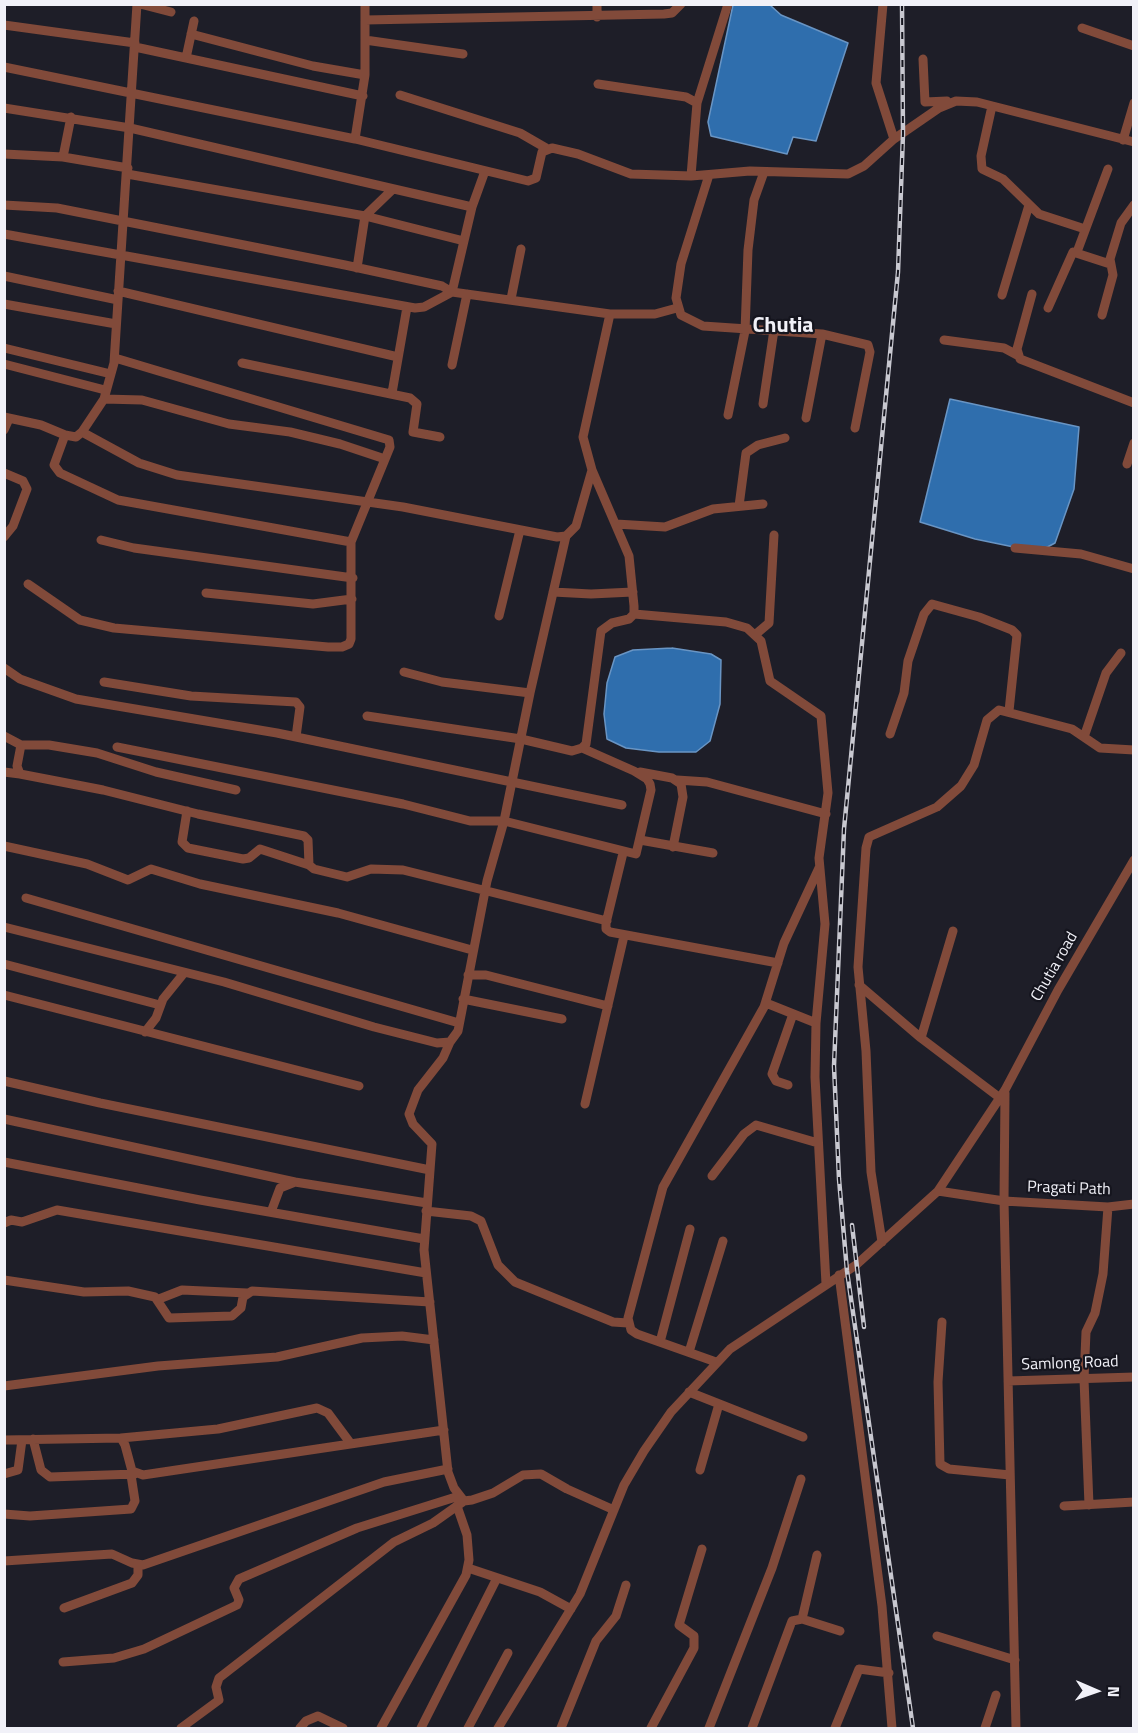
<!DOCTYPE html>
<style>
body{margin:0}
#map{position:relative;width:1138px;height:1733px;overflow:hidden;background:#1e1e28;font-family:"Titillium Web",sans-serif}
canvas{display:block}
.frame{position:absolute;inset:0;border:6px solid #f1f1f8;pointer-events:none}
.north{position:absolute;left:1066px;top:1661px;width:60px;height:60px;-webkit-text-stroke:4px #15151e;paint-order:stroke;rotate:92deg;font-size:16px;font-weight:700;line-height:24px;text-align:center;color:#f1f1f8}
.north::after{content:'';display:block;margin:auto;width:21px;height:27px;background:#f1f1f8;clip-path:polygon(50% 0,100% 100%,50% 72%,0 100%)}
</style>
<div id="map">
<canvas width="1138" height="1733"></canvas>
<div class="frame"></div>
<div class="north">N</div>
</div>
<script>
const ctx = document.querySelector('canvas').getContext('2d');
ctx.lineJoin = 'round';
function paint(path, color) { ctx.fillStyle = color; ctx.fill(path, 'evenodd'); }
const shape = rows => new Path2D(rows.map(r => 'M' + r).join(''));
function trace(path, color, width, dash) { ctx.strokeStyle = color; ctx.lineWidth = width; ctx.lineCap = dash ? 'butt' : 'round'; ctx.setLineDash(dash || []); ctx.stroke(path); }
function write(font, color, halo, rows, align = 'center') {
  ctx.font = font + ' "Titillium Web",sans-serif'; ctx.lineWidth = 4.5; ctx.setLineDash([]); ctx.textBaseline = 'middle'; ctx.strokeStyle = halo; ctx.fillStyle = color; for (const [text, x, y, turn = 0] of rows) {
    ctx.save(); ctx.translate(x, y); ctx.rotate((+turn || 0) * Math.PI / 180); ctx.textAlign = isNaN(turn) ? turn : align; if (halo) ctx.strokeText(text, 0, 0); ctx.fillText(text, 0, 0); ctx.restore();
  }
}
const water = shape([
 [733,5,770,5,781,15,848,43,816,141,793,137,787,154,711,136,708,122,733,5],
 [950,399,1079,427,1074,489,1055,543,1038,552,975,539,920,522,950,399],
 [672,648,711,654,721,660,720,704,710,741,696,752,659,752,626,748,607,739,604,714,607,683,615,657,633,650,672,648]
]);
paint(water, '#2f6ead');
trace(water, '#6995c4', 1.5);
trace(shape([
 [137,4,114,363,104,399,82,432,76,437,65,435,54,465,60,473,118,500,351,542],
 [140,4,171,12],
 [597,4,597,17],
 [883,4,876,83,894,139],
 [365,20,664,14,672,13,681,4],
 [4,25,135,43],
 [1082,28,1134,46],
 [191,34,313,66,365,75],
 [365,40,463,54],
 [135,47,363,96],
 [186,58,194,21],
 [923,59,925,102,947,101],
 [4,67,355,139,528,181,536,178,542,152,552,148,578,154,631,174,691,176,750,171,848,174,864,166,894,139,939,108,956,101,977,102,1134,142],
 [598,84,686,97,697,103,691,176],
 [400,95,520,133,546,148],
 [697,103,728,4],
 [992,106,981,156,982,169,1003,179,1039,214,1085,229],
 [4,108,130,128,472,207,485,171],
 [355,139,365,75,365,4],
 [1123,140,1134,103],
 [4,154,63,157,128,168],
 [63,157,71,117],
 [127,174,365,216,464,241],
 [709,175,681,264,676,298,681,315,703,326,822,334,868,345,870,352,855,428],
 [4,205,57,208,345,265,442,286,452,292,472,207],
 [4,234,415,308,424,307,452,292,610,314,655,314,677,308],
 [1077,252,1108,169],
 [357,268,365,216,393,189],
 [4,276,118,300],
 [118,291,398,357],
 [1032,294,1017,349,1020,359,1134,403],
 [1002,295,1029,205],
 [511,299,521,249],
 [4,304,116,324],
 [1048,308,1073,252,1110,264],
 [1102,315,1113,275,1110,259,1121,223,1134,205],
 [944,340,1004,348,1017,355],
 [4,348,111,374],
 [242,363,410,398,417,404,413,432,440,437],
 [4,364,105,390],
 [452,365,467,294],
 [392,393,407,307],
 [104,399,142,400,229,424,290,432,340,444,385,459],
 [763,404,774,330],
 [728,415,745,331,748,250,754,200,764,172],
 [4,417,41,425,65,435],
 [806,418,822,334],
 [4,430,9,419],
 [82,432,139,463,177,475,403,507,557,537,566,536,576,526,592,470],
 [1127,464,1134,443],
 [4,473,23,481,27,489,13,526,4,537],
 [739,506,746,453,758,445,785,438],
 [616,524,665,527,713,509,763,504],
 [101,540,134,548,353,578],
 [1015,548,1081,554,1134,569],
 [28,584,80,620,114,628,328,647,342,647,349,644,351,639,351,542,390,447,389,440,115,358],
 [553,592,591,594,633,592],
 [206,593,313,604,352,599],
 [634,614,726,622,747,628,761,641,770,681,821,716,828,793,819,858,825,924,816,1023,815,1077,826,1284],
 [499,616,520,530],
 [756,634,769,623,774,535],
 [4,668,20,679,76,699,277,733,622,805],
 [404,672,442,682,530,693],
 [104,682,191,696,296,702,300,707,296,737],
 [367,716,521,739,572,751,582,748,586,744,601,631,612,623,629,619,634,614,634,606,629,556,592,470,583,437,610,314],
 [890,734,904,693,908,661,924,614,932,604,979,617,1012,630,1017,635,1009,711],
 [4,736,21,745,17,766,20,774,103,790,198,814,304,836,308,840,309,865,314,869,347,877,371,869,403,870,607,921],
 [1084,737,1106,673,1121,653],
 [21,745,49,745,97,753,156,772,236,790],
 [117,747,403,804,470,821,504,821,636,854,651,790,650,784,647,779,634,771,582,748],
 [4,772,20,774],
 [640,772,672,778,681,784,683,797,673,847],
 [677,780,707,782,826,814],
 [187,811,182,842,188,848,243,859,249,858,260,849,309,865],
 [640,840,713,853],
 [4,846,87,864,128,880,151,869,200,884,338,913,472,950],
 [623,853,606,923,606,929,610,932,778,963],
 [26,898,459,1023],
 [4,927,224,982,374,1027,437,1043,450,1042,458,1031,487,881,504,821,530,693,566,536],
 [4,964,160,1005],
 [468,975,486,975,608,1006],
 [859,985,921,1038,1000,1098],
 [4,995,359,1086],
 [463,999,562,1019],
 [766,1003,816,1023],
 [145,1032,156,1018,163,999,184,973],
 [921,1038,953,931],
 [450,1042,443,1058,418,1090,409,1114,413,1124,432,1144,424,1250,448,1472,454,1488,464,1501,472,1500,493,1493,523,1475,541,1474,567,1489,614,1510],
 [4,1081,100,1103,430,1170],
 [788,1085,776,1081,772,1074,793,1014],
 [1005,1093,1004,1201,1016,1728],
 [585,1104,624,936],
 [4,1119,295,1182],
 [4,1162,200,1200,424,1239],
 [712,1176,744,1134,756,1125,818,1143],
 [938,1191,1004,1201,1108,1207,1134,1204],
 [426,1211,471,1216,481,1221,498,1265,515,1282,613,1322,628,1323],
 [271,1212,280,1188,295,1182,427,1203],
 [4,1223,11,1220,22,1222,57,1210,426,1273],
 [882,1242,871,1172,866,1051,858,967,866,848,869,837,937,807,961,786,974,765,987,720,999,710,1072,729,1100,748,1134,750],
 [839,1275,882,1606,892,1728],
 [4,1280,84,1292,128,1291,155,1297,169,1318,232,1316,241,1308,243,1297,252,1291,430,1302],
 [159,1299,182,1290,247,1293],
 [942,1322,938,1382,940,1464,949,1469,1010,1475],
 [660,1342,690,1229],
 [689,1352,723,1241],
 [716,1362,637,1334,631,1330,628,1318,663,1187,764,1007,784,943,819,868],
 [1008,1381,1134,1377],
 [4,1386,158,1366,277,1357,362,1338,402,1336,434,1340],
 [689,1392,803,1437],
 [121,1438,218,1429,317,1408,328,1413,351,1444],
 [33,1439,41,1470,50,1477,135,1474],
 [4,1440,121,1438,125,1445,132,1471,143,1475,444,1430],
 [700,1470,719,1404],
 [4,1474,18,1470,22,1440],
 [1089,1505,1084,1379,1086,1332,1095,1313,1103,1274,1108,1207],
 [1064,1506,1134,1502],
 [4,1514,30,1516,131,1509,135,1501,131,1475],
 [4,1561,112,1554,132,1563,143,1565,384,1482,448,1469],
 [468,1568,540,1592,571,1609],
 [64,1608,132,1583,138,1575,138,1565],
 [802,1619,817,1555],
 [937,1636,1015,1660],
 [63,1662,114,1658,144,1649,237,1605,239,1600,234,1588,239,1579,357,1528,459,1496],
 [181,1728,219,1700,216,1687,219,1678,394,1542,433,1523,464,1501],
 [300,1728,306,1721,318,1716,343,1728],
 [381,1728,466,1575,469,1560,467,1535,457,1506],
 [421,1728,497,1578],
 [468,1728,508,1653],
 [498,1728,580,1594,624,1485,644,1451,671,1412,730,1349,856,1265,938,1191,1005,1090,1058,990,1134,860],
 [561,1728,596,1641,616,1616,626,1585],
 [651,1728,694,1648,694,1636,679,1625,702,1549],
 [709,1728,772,1568,801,1479],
 [752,1728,792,1621,802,1619,840,1631],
 [835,1728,859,1669,889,1673],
 [985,1728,996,1695]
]), '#814a3a', 9);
const rail = shape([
 [902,4,903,134,898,272,844,829,834,1066,839,1179,847,1271,913,1728],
 [852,1225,864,1327]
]);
trace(rail, '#c8c8d0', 4.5);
trace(rail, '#15151e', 2, [7]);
write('16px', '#f1f1f8', '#15151e', [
 ["Chutia road",1055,967,-60],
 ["Pragati Path",1069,1189,2],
 ["Samlong Road",1070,1364,-2]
]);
write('bold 22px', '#f1f1f8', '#15151e', [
 ["Chutia",783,327]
]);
</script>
